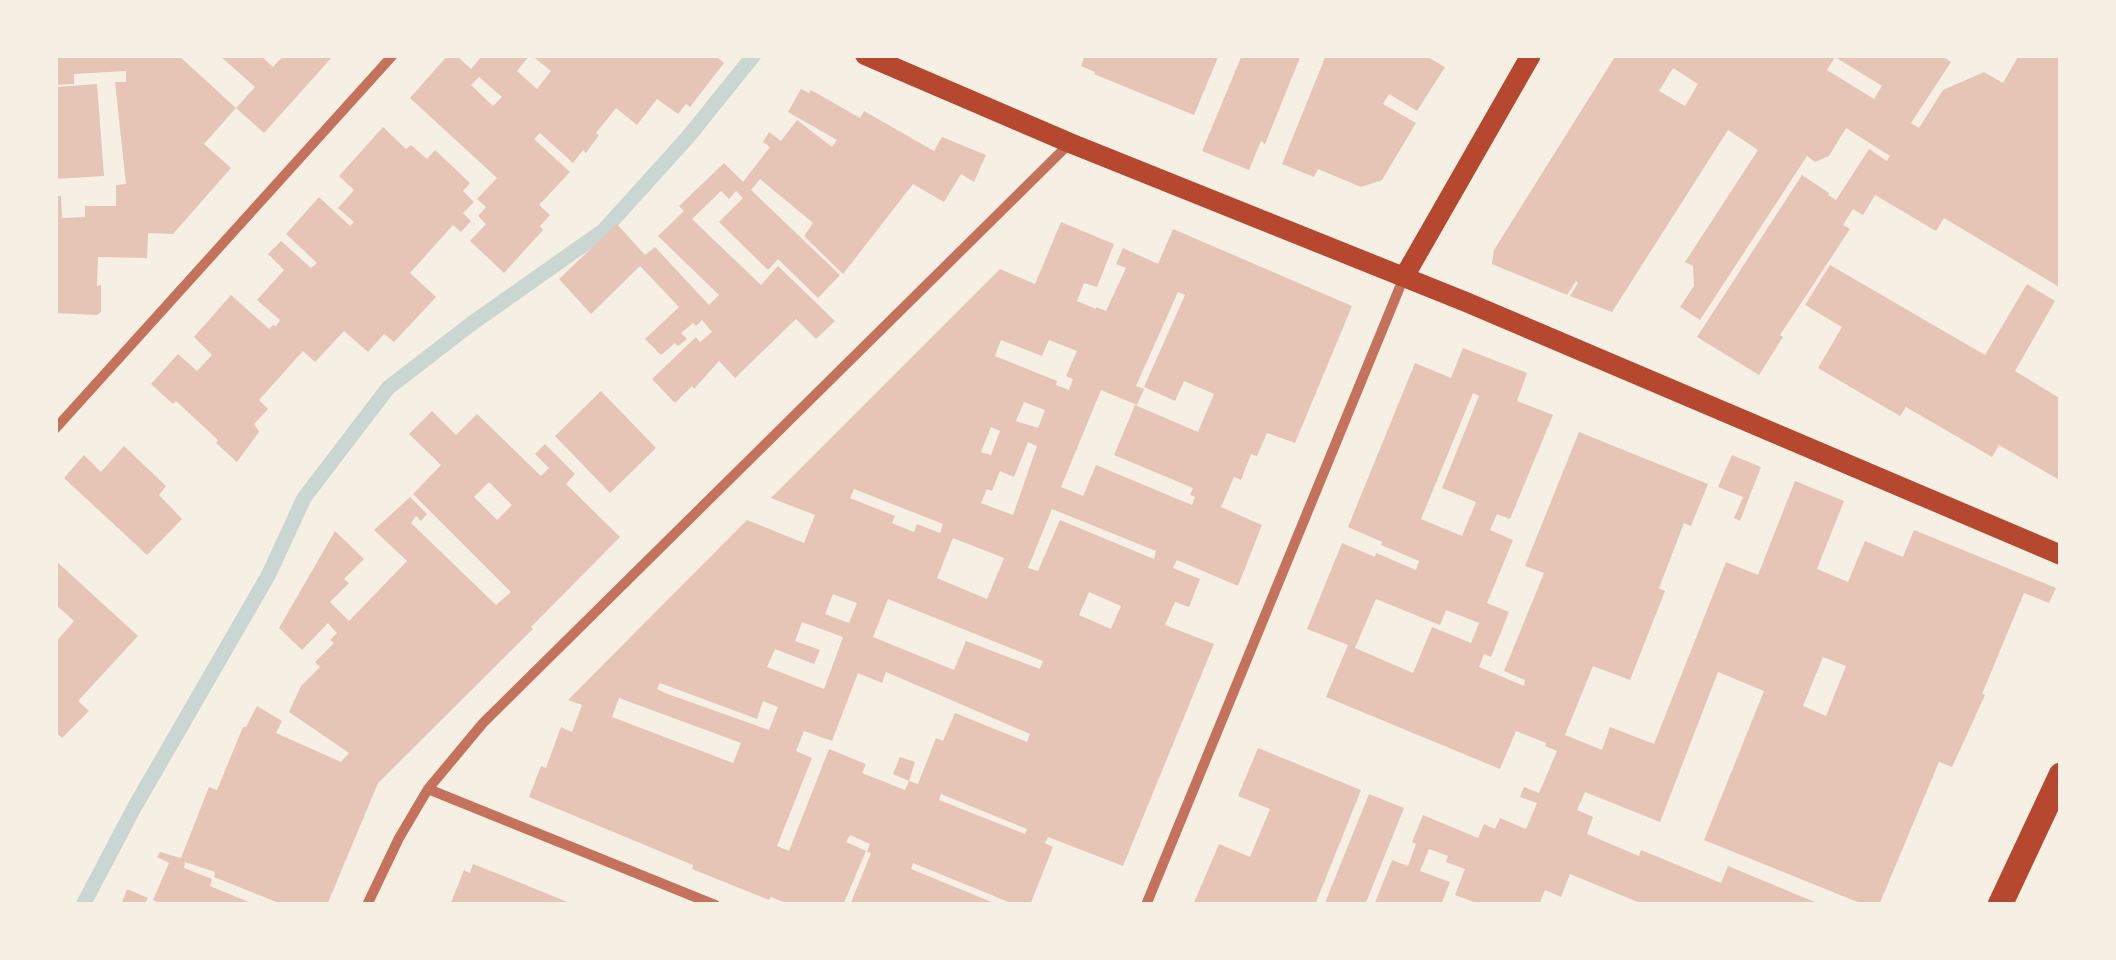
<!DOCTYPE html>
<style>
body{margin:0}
#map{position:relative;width:2116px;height:960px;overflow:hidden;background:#f6efe4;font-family:Overpass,sans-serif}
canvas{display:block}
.frame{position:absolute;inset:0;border:58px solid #f6efe4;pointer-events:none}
</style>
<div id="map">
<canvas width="2116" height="960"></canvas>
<div class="frame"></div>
</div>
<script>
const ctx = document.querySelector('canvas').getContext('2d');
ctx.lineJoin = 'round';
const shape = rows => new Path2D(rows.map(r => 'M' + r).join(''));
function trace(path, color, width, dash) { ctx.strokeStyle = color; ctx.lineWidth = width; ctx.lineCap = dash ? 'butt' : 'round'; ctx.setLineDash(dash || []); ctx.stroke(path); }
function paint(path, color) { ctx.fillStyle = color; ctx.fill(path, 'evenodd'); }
trace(shape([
 [83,905,134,808,269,574,304,498,388,388,471,324,603,231,688,137,754,55]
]), '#c9d6d2', 15);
paint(shape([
 [55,55,178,55,236,108,204,144,231,168,173,234,148,233,147,258,98,257,97,286,101,285,101,312,97,315,55,313,55,196,61,196,62,218,85,217,85,206,116,206,116,185,126,184,115,82,126,82,126,71,74,74,74,84,55,85],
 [219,55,260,55,273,67,284,55,334,55,264,133,236,108,255,87],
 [448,55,456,55,471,69,483,55,530,55,517,71,537,89,551,71,531,55,715,55,724,63,690,107,686,104,678,114,657,99,637,125,616,108,596,133,599,135,586,153,583,150,573,163,540,133,534,139,570,172,539,205,550,215,540,226,543,230,504,273,470,241,486,224,478,216,486,207,477,199,497,178,410,98],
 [479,77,502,97,493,106,471,85],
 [1085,55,1219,55,1194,115,1094,74,1095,72,1081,66],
 [1242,55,1301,55,1265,144,1261,141,1249,170,1202,151],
 [1326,55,1424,55,1445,67,1417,111,1389,94,1383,104,1416,123,1382,180,1361,187,1318,169,1314,177,1282,164],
 [1616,55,1940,55,1951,62,1911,123,1919,128,1943,90,1984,72,2003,83,2019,55,2061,55,2061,288,1944,218,1936,231,1875,195,1863,215,1853,209,1843,225,1850,229,1780,335,1783,337,1759,375,1697,337,1802,175,1829,193,1828,195,1836,200,1869,149,1887,161,1890,156,1846,128,1829,156,1815,162,1807,156,1700,320,1680,307,1694,286,1693,266,1685,262,1758,150,1728,130,1612,312,1570,296,1578,283,1576,281,1567,295,1492,264,1494,250],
 [1835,57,1882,86,1874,99,1827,70],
 [1673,68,1698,84,1685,106,1659,91],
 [97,84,104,176,55,179,55,102,58,102,57,87],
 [801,89,809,93,811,90,860,118,864,111,934,151,942,137,986,155,974,182,961,174,944,202,913,184,843,274,804,236,813,223,760,179,751,190,840,275,818,298,778,259,768,270,719,222,743,198,736,191,729,199,721,191,692,219,761,285,778,266,835,321,816,339,796,319,735,378,719,361,694,389,692,386,675,403,652,379,696,337,700,342,712,332,702,320,696,326,693,323,681,333,687,339,678,346,675,343,661,355,645,339,679,307,640,266,591,314,559,279,617,224,645,255,655,247,709,305,719,295,658,236,684,211,679,206,724,163,743,182,770,147,763,142,769,132,781,141,797,120,832,147,837,140,788,112],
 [383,127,406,149,411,145,427,159,435,150,470,183,463,191,474,202,463,213,471,221,461,232,453,225,410,273,436,297,394,342,384,334,368,352,344,331,315,362,303,351,259,400,268,409,254,424,259,432,237,462,216,443,218,440,176,401,173,404,151,384,178,354,197,371,212,355,194,337,231,295,269,329,273,325,276,326,280,320,257,300,284,270,268,254,281,241,311,268,317,263,286,234,319,197,350,226,354,222,338,208,354,190,339,176],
 [1061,222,1114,244,1097,287,1084,283,1077,301,1096,309,1096,307,1106,311,1126,268,1116,264,1123,248,1158,264,1173,229,1352,306,1295,443,1267,433,1257,456,1251,454,1241,480,1234,477,1221,507,1262,525,1238,586,1177,560,1173,568,1200,579,1189,607,1175,602,1165,625,1214,644,1123,866,1048,837,1045,843,1053,847,1030,905,1016,905,913,863,911,869,999,905,850,905,871,853,867,852,870,844,850,835,846,842,866,851,843,905,791,905,771,897,769,900,692,869,693,865,529,797,541,766,546,768,561,727,572,732,582,705,568,700,747,520,804,543,815,515,771,498,1000,269,1035,284],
 [1178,292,1185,295,1144,387,1175,401,1184,381,1214,394,1198,432,1135,405,1114,455,1193,488,1190,495,1195,497,1192,505,1096,465,1083,496,1061,487,1101,390,1137,405,1144,389,1136,386],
 [1001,340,1042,356,1049,340,1077,351,1066,376,1073,379,1069,390,1056,385,1057,381,995,356],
 [1024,402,1045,410,1038,428,1016,421],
 [991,427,1000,431,991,455,981,452],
 [1028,442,1037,446,1013,515,981,503,987,489,992,491,1000,471,1014,477],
 [854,489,943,524,940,533,917,524,914,532,892,523,895,516,850,498],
 [1052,509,1156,551,1154,559,1060,520,1038,571,1028,568],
 [953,538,1004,558,987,599,937,578],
 [1089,592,1121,606,1111,629,1079,615],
 [833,594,857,603,849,623,825,614],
 [888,599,1043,661,1040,669,966,641,954,670,873,637],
 [802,622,843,637,824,689,767,667,775,649,814,664,820,650,795,641],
 [886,672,1030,734,1027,742,955,713,943,741,936,738,918,784,909,781,915,762,900,757,893,774,909,781,905,790,862,773,866,764,829,749,789,851,777,846,812,758,796,751,804,731,832,741,858,673,882,683],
 [660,683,757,719,763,701,778,707,769,730,665,693,657,689],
 [619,698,741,743,733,763,612,717],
 [941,794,1027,829,1025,834,939,800],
 [1830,265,1985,355,2027,284,2055,301,2015,371,2061,399,2061,481,1999,445,1992,457,1906,407,1900,416,1818,368,1842,327,1805,305],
 [1463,348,1527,373,1517,401,1553,415,1510,519,1497,514,1490,530,1513,540,1487,603,1509,612,1491,657,1484,654,1479,667,1524,686,1525,680,1504,671,1544,573,1525,566,1579,432,1708,484,1691,526,1684,523,1659,588,1665,591,1630,680,1593,666,1565,735,1602,750,1610,727,1654,744,1726,562,1758,575,1795,481,1844,501,1817,569,1848,582,1865,541,1903,557,1914,530,2056,588,2049,603,2024,593,1982,694,1985,695,1952,767,1939,762,1879,905,1865,905,1704,840,1764,691,1718,672,1660,822,1585,792,1577,810,1593,817,1587,834,1639,856,1641,850,1721,883,1728,866,1822,905,1645,905,1570,874,1561,897,1545,890,1539,905,1482,905,1455,895,1465,869,1446,862,1448,856,1429,849,1420,871,1450,882,1441,905,1374,905,1392,860,1408,866,1416,844,1412,842,1423,815,1478,838,1484,824,1495,829,1500,818,1526,829,1537,803,1520,797,1524,787,1539,793,1557,751,1545,746,1546,743,1516,731,1500,769,1326,697,1348,645,1307,629,1342,543,1375,557,1376,553,1416,570,1419,561,1381,545,1382,542,1348,527,1415,363,1451,378],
 [1473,393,1479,396,1442,488,1476,502,1462,536,1421,519],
 [1376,599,1440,625,1446,610,1479,623,1471,643,1432,627,1413,673,1355,648],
 [1823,657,1846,666,1826,716,1803,706],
 [601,391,656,448,610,493,555,436],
 [432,411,456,435,477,414,541,476,549,468,535,454,545,444,575,474,566,484,620,537,531,627,533,629,378,783,327,905,284,905,214,877,215,872,185,862,184,868,212,879,210,886,256,905,165,905,153,900,169,863,157,857,160,852,181,858,209,787,217,790,243,727,246,727,257,706,282,721,276,733,341,762,349,753,289,712,301,686,320,667,315,662,334,643,330,640,337,633,328,623,302,650,279,628,335,531,364,559,344,579,349,583,330,602,349,621,407,561,374,530,410,497,427,514,421,521,416,516,411,523,496,605,511,592,413,494,441,465,409,434],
 [489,482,512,505,497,520,474,497],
 [124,446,166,486,159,495,182,519,147,555,64,478,84,455,101,472],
 [1732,455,1761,467,1740,521,1734,518,1743,497,1718,487],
 [55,560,138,636,78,701,89,711,62,738,55,731,55,643,74,621,55,604],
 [1258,748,1361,790,1315,905,1193,905,1219,844,1250,857,1270,809,1238,796],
 [1369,794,1404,808,1365,905,1324,905],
 [473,864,511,879,575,905,450,905,464,870,470,873],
 [127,889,148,898,144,905,121,905]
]), '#e6c5b7');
trace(shape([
 [55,429,393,55],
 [428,789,715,905],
 [367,905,399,838,428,789,483,723,1070,143],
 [1146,905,1404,277]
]), '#c5725c', 10);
trace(shape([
 [865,55,1070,143,1466,302,2061,555],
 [1404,277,1531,55]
]), '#b5482f', 20);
trace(shape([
 [2000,905,2061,775]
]), '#b5482f', 25);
</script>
